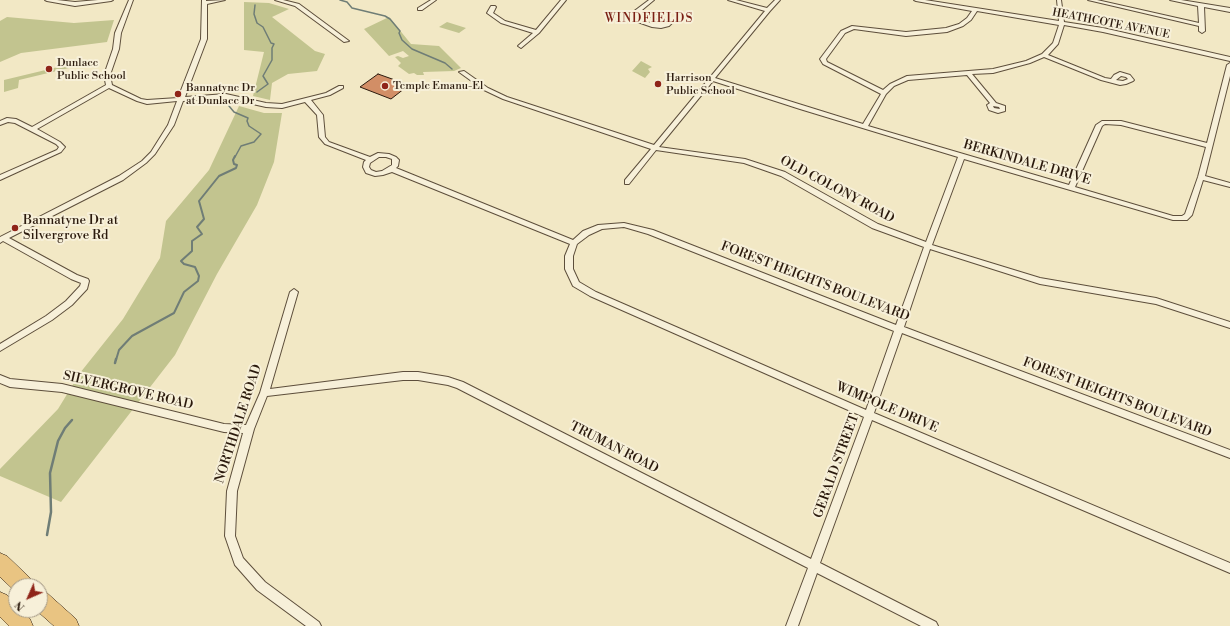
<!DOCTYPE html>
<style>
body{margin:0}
#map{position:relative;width:1230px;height:626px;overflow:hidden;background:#f2e8c5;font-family:"Libre Bodoni",serif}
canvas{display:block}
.north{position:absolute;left:8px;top:578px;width:40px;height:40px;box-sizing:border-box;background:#f7f0d9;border:1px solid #a59a87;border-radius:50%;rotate:225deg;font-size:11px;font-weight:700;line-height:16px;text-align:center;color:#2b1a0d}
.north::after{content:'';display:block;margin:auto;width:14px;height:18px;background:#8f2418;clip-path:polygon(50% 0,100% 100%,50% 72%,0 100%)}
</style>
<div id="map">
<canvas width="1230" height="626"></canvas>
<div class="north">N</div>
</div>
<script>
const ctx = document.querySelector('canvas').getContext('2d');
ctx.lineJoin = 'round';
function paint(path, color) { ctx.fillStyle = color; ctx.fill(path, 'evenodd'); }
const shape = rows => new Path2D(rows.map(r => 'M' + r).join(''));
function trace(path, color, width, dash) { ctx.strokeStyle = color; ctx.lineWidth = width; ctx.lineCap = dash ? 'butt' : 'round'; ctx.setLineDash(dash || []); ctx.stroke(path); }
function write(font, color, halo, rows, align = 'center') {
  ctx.font = font + ' "Libre Bodoni",serif'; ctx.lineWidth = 4; ctx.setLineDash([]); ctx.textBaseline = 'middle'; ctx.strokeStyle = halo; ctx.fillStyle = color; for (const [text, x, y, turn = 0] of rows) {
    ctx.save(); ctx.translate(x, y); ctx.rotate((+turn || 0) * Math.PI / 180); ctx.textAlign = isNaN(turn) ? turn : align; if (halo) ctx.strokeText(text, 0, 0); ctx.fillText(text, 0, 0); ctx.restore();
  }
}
paint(shape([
 [244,2,269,3,289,9,272,17,315,51,325,54,317,71,288,74,272,83,270,100,253,96,264,52,244,50],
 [7,17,74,23,114,20,107,42,21,53,0,62,0,21],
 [389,17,411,44,439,46,461,68,454,71,423,72,424,75,417,75,414,73,409,74,398,66,401,63,395,57,398,56,403,58,409,56,403,51,389,56,364,29],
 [447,22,466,28,459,33,439,27],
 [641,61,652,67,648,69,650,72,645,78,632,71],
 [69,62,69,68,19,80,18,88,4,92,4,80,58,67],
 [239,106,264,113,282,113,274,162,257,205,217,274,175,355,61,502,0,476,0,469,58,409,80,373,123,319,160,258,166,221,209,170]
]), '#c2c48f');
trace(shape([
 [340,0,347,2,352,8,385,16,390,19,400,31,399,33,402,40,412,49,445,63,452,69],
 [255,5,254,14,257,23,263,27,271,43,274,44,272,48,272,60,263,76,268,84,257,92],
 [229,106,234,112,248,118,247,121,249,126,261,134,254,142,241,146,235,157]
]), '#6f7d76', 1.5);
trace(shape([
 [116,360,119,350,132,336,174,313,184,292,198,281,199,276,195,267,184,264,181,261,192,251,192,241,202,234,197,227,204,219,199,201,219,176,236,168,237,165,234,164,233,160,235,156]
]), '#6f7d76', 2);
trace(shape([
 [115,363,116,359],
 [47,535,51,512,50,473,58,441,65,428,72,420]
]), '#6f7d76', 2.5);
const building = shape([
 [378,74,409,85,391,99,360,87,378,74]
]);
paint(building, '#d28e66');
trace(building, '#2b1a0d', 1);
const minor = shape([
 [45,0,57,0,75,2,98,0,113,0,111,1,75,6,47,1,45,0],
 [129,0,133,0,121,33,119,49,110,75,112,85,141,99,147,100,178,98,201,39,202,0,206,0,206,1,225,0,207,4,207,39,185,97,226,94,266,103,282,104,326,93,339,86,343,86,343,88,330,95,311,100,323,115,325,137,329,142,370,157,378,153,389,154,396,157,399,160,398,166,396,168,573,240,583,231,598,225,624,223,653,230,896,325,924,247,872,228,781,176,744,163,656,150,629,184,625,184,625,180,651,149,503,99,484,90,459,72,464,71,488,88,507,97,654,145,765,11,728,0,736,0,767,8,775,0,780,0,770,11,715,78,863,124,881,94,823,64,820,59,841,31,852,26,906,32,946,28,959,24,967,18,972,11,916,1,914,0,925,0,1059,21,1057,0,1061,0,1064,22,1103,28,1230,57,1230,61,1103,32,1064,25,1058,44,1048,55,1105,78,1111,79,1114,75,1120,72,1130,75,1134,80,1133,81,1126,84,1120,85,1101,80,1044,57,1030,63,993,73,972,74,996,103,1005,106,1005,111,998,113,989,110,987,105,990,103,967,75,908,80,894,86,886,94,868,126,1069,185,1096,125,1102,121,1121,121,1207,143,1227,65,1230,63,1230,76,1205,176,1230,183,1230,187,1203,180,1192,215,1187,220,1173,220,964,159,932,245,1040,278,1156,298,1230,322,1230,328,1156,304,1040,284,930,249,904,327,1230,450,1230,458,902,333,874,413,1230,563,1230,573,872,420,820,563,936,622,938,626,921,626,817,573,798,626,786,626,808,568,457,388,448,385,418,380,403,380,267,396,254,429,237,491,235,536,243,558,265,582,319,622,321,626,306,626,257,590,235,565,225,536,227,491,243,433,224,432,62,392,10,387,0,383,0,375,10,379,62,384,224,424,246,425,260,393,290,292,294,289,298,292,270,389,403,372,418,372,448,377,463,382,811,559,864,417,590,296,573,286,565,269,565,256,570,244,392,172,383,175,375,176,366,173,363,167,364,162,366,160,325,144,319,137,317,115,305,102,282,108,266,107,226,98,183,101,174,125,155,154,146,163,123,180,9,238,77,275,88,279,89,281,87,289,72,305,52,320,0,351,0,344,46,316,66,301,80,286,81,283,71,279,3,241,0,243,0,237,119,176,142,161,151,152,168,125,177,101,147,104,137,101,109,88,37,129,60,142,65,147,61,152,0,180,0,175,57,150,59,147,56,144,15,123,8,122,0,125,0,121,7,118,16,119,32,127,106,85,104,75,113,49,115,33,129,0],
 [977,11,1059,25,1053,43,1042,54,1026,61,993,69,907,76,890,84,883,90,827,62,826,59,845,33,854,29,906,36,947,32,963,26,971,20,977,11],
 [1121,76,1126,77,1128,79,1123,81,1116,80,1121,76],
 [713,81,800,109,958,157,926,242,878,224,785,172,745,159,659,147,713,81],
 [993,106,999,107,1000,109,994,108,993,106],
 [1105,124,1121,125,1206,147,1198,177,1185,214,1182,216,1173,216,1075,187,1102,126,1105,124],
 [379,157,386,157,392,159,392,165,382,171,376,172,371,170,369,167,370,163,379,157],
 [624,227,648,234,894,331,866,410,596,292,579,282,573,269,573,256,577,244,589,235,602,229,624,227],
 [275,0,283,0,299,4,349,41,344,42,295,6,275,0],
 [431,0,436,0,422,10,418,10,418,8,431,0],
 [561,0,566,0,539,33,521,48,518,46,519,45,533,33,501,23,487,13,491,6,495,6,496,7,493,13,505,21,536,30,561,0],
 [649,0,654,0,642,10,670,20,672,23,669,26,661,28,652,27,632,20,629,17,629,15,649,0],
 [639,12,666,22,666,23,661,24,653,24,636,18,634,16,639,12],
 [1088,0,1097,0,1199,23,1198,6,1170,0,1181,0,1230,8,1230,12,1204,7,1205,31,1202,33,1199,31,1199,26,1088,0]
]);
const motorway = shape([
 [0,553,7,556,31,579,34,586,16,586,16,592,0,577,0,553],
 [40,590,47,593,76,619,79,626,54,626,36,610,40,610,40,590],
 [0,592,7,595,16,604,16,610,22,610,30,619,33,626,9,626,0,617,0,592]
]);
trace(minor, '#5d4e3b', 2);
trace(motorway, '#2b1a0d', 1);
paint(minor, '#f7f0d9');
paint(motorway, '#e9c482');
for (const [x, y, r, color] of [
 [49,69,4,"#8f2418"],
 [658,84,4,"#8f2418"],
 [385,86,4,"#8f2418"],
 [178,94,4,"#8f2418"],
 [15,228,4,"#8f2418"]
]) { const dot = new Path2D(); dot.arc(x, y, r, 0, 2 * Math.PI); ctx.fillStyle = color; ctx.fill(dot); trace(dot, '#f7f0d9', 1.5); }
write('11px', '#2b1a0d', '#f7f0d9', [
 ["HEATHCOTE AVENUE",1111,24,11]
]);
write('11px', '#2b1a0d', '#f7f0d9', [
 ["Dunlace",57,63],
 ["Public School",57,76],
 ["Harrison",666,78],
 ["Public School",666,91],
 ["Temple Emanu-El",393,86],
 ["Bannatyne Dr",186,88],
 ["at Dunlace Dr",186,101]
], 'left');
ctx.letterSpacing = '1px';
write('12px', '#7a1f14', '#f7f0d9', [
 ["WINDFIELDS",649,19]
]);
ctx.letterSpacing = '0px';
write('13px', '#2b1a0d', '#f7f0d9', [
 ["BERKINDALE DRIVE",1027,163,16],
 ["OLD COLONY ROAD",837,190,28],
 ["FOREST HEIGHTS BOULEVARD",815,282,21],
 ["SILVERGROVE ROAD",128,391,13],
 ["FOREST HEIGHTS BOULEVARD",1117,398,21],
 ["WIMPOLE DRIVE",887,408,23],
 ["NORTHDALE ROAD",239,424,-72],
 ["TRUMAN ROAD",614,448,27],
 ["GERALD STREET",837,466,-70]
]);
write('13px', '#2b1a0d', '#f7f0d9', [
 ["Bannatyne Dr at",23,221],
 ["Silvergrove Rd",23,236]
], 'left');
</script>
